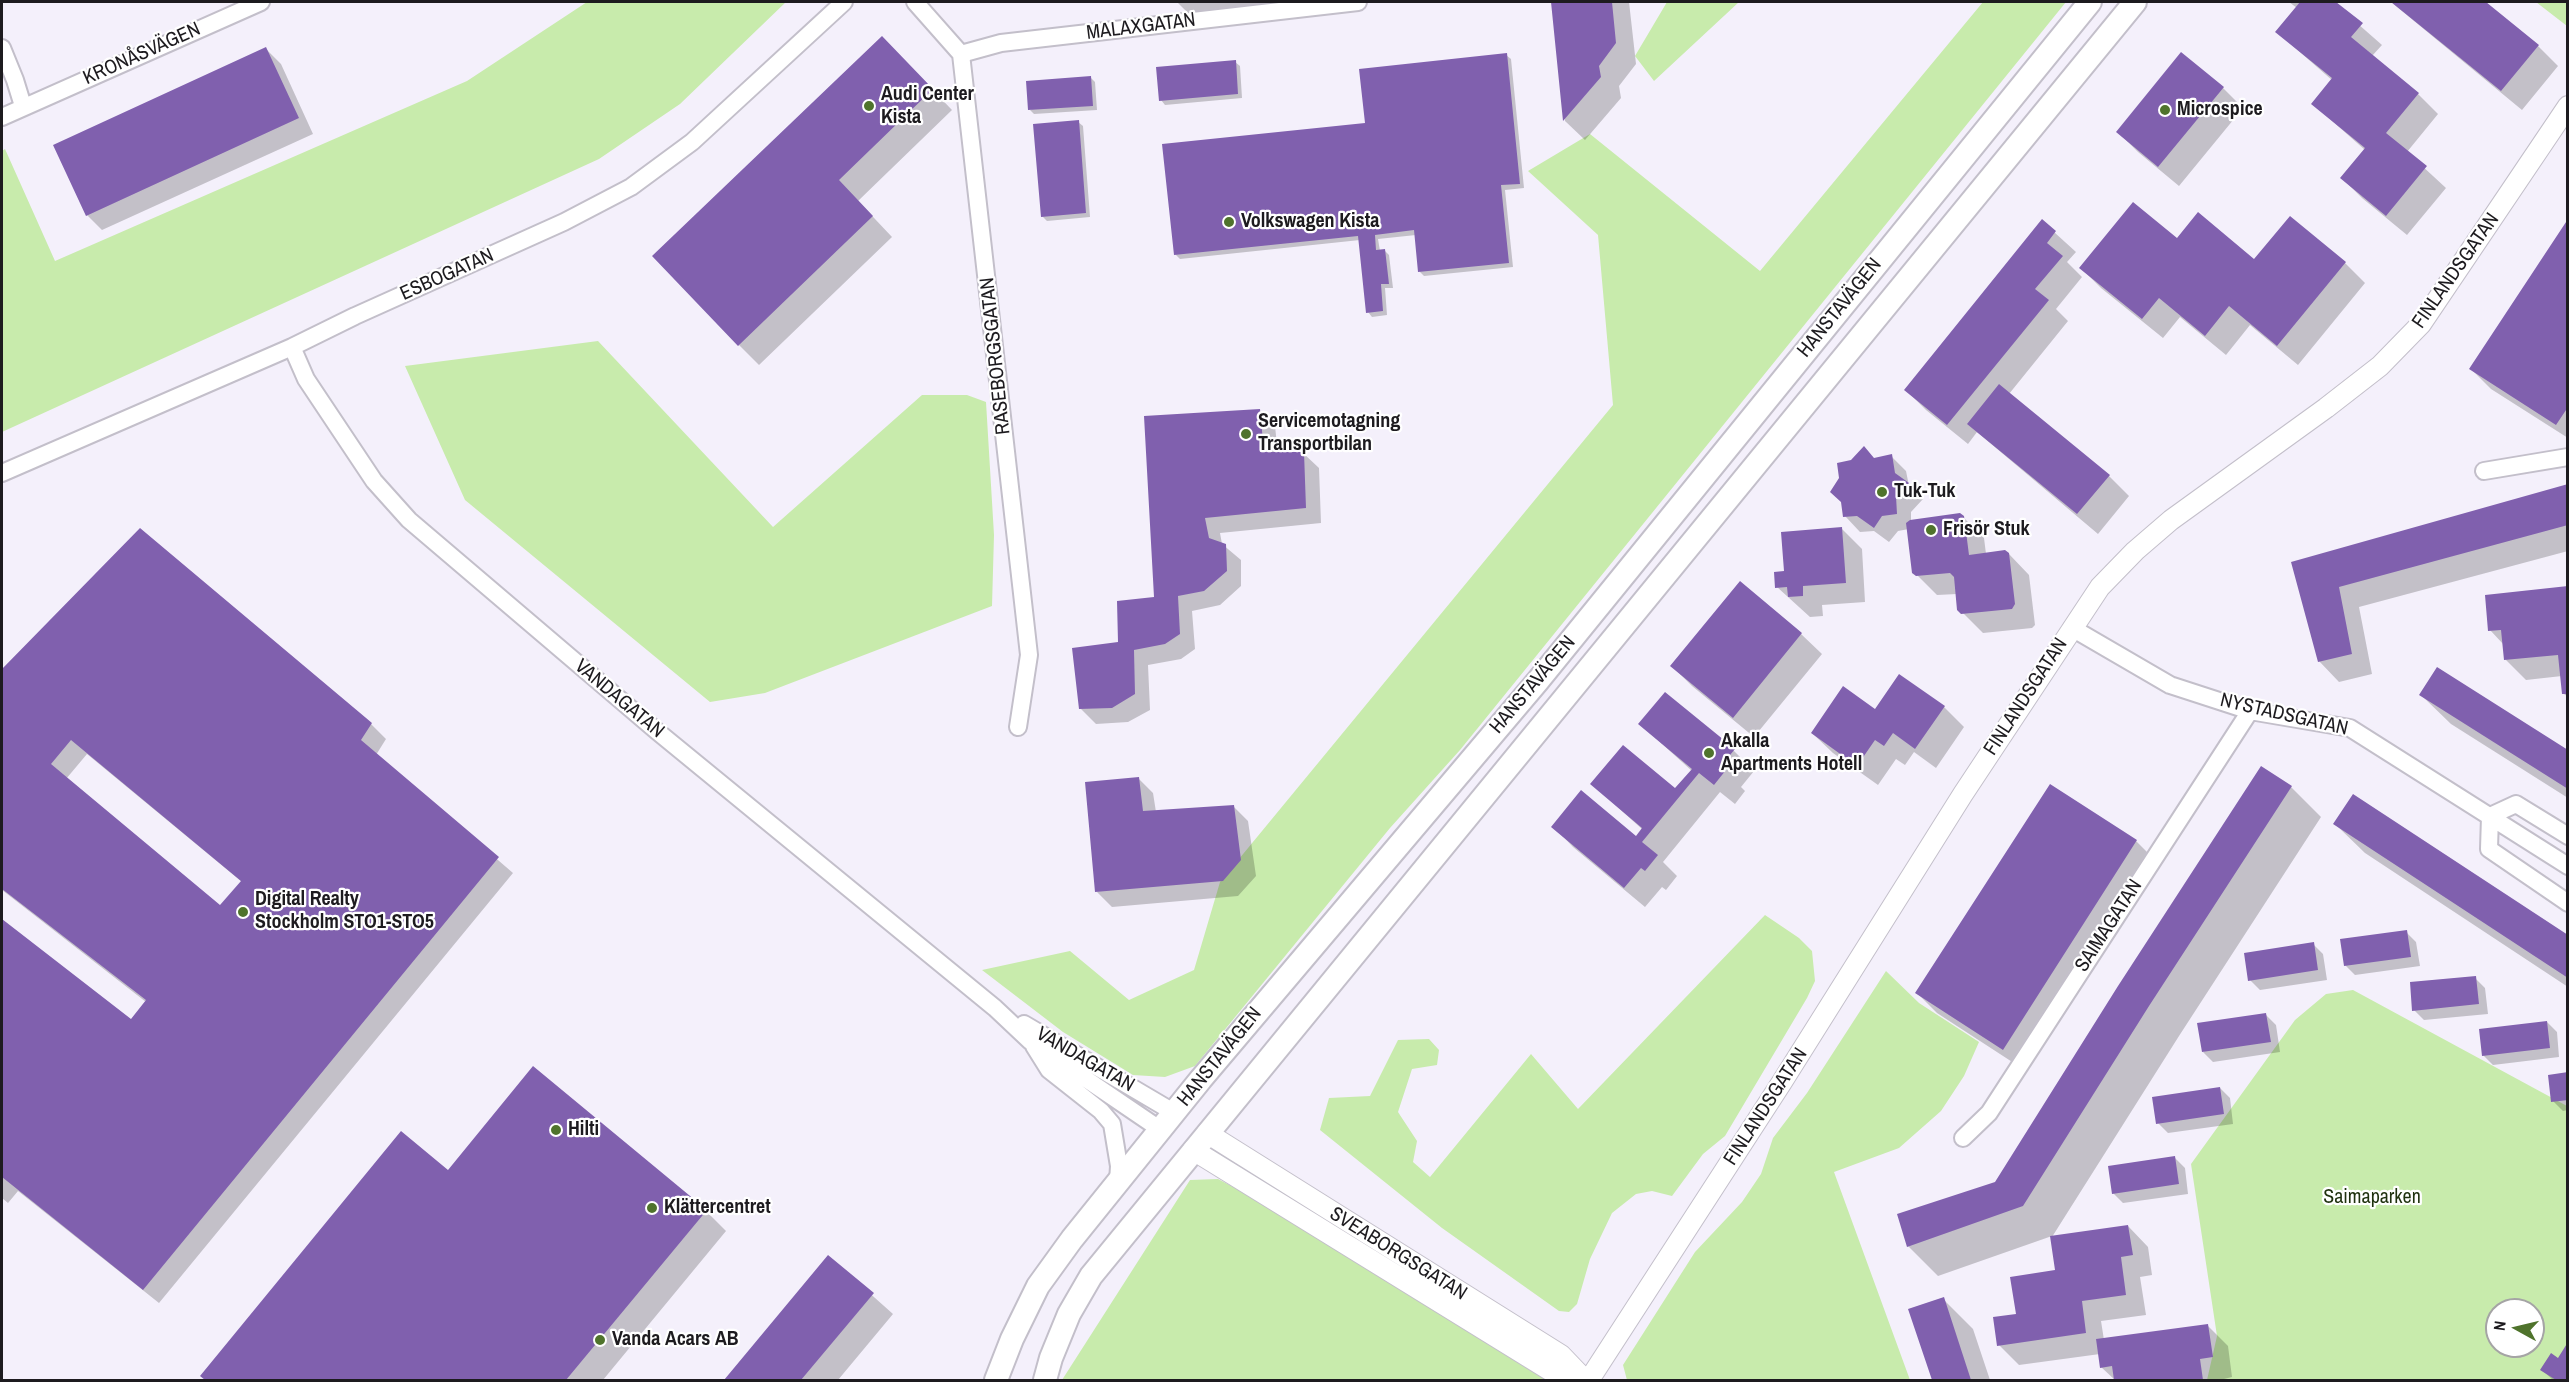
<!DOCTYPE html>
<meta charset="utf-8">
<style>
body{margin:0}
#map{position:relative;width:2569px;height:1382px;overflow:hidden;background:#f4f0fb;font-family:"Archivo Narrow",sans-serif}
canvas{display:block}
.frame{position:absolute;inset:0;border:3px solid #1d1b1f;pointer-events:none}
.north{position:absolute;left:2485px;top:1298px;width:60px;height:60px;box-sizing:border-box;background:#fff;border:2px solid #a5a4a5;border-radius:50%;rotate:278deg;font-size:16px;font-weight:700;line-height:24px;text-align:center;color:#1d1b1f}
.north::after{content:'';display:block;margin:auto;width:21px;height:27px;background:#4f732c;clip-path:polygon(50% 0,100% 100%,50% 72%,0 100%)}
</style>
<div id="map">
<canvas width="2569" height="1382"></canvas>
<div class="frame"></div>
<div class="north">N</div>
</div>
<script>
const ctx = document.querySelector('canvas').getContext('2d');
ctx.lineJoin = 'round';
function paint(path, color) { ctx.fillStyle = color; ctx.fill(path, 'evenodd'); }
const shape = rows => new Path2D(rows.map(r => 'M' + r).join(''));
function trace(path, color, width, dash) { ctx.strokeStyle = color; ctx.lineWidth = width; ctx.lineCap = dash ? 'butt' : 'round'; ctx.setLineDash(dash || []); ctx.stroke(path); }
function write(font, color, halo, rows, align = 'center') {
  ctx.font = font + ' "Archivo Narrow",sans-serif'; ctx.lineWidth = 4.5; ctx.setLineDash([]); ctx.textBaseline = 'middle'; ctx.strokeStyle = halo; ctx.fillStyle = color; for (const [text, x, y, turn = 0] of rows) {
    ctx.save(); ctx.translate(x, y); ctx.rotate((+turn || 0) * Math.PI / 180); ctx.textAlign = isNaN(turn) ? turn : align; if (halo) ctx.strokeText(text, 0, 0); ctx.fillText(text, 0, 0); ctx.restore();
  }
}
paint(shape([
 [587,2,786,2,680,104,599,159,2,432,2,151,5,149,55,261,467,81],
 [1667,2,1739,2,1654,81,1635,56],
 [1983,2,2066,2,1460,750,1390,828,1195,1066,1165,1077,1133,1075,1063,1032,982,970,1070,951,1129,1000,1194,970,1220,882,1613,405,1598,235,1528,171,1590,134,1760,271],
 [2536,2,2567,2,2567,26],
 [598,341,773,527,922,395,967,395,986,402,994,535,992,606,765,693,710,702,465,500,405,366],
 [1765,915,1799,938,1812,951,1815,981,1807,998,1725,1136,1703,1154,1672,1196,1652,1191,1636,1194,1612,1213,1590,1259,1577,1304,1569,1312,1559,1311,1442,1228,1320,1130,1329,1098,1370,1096,1398,1040,1429,1039,1439,1050,1437,1065,1412,1069,1398,1112,1417,1141,1413,1162,1430,1177,1531,1054,1578,1109],
 [1886,971,1919,1003,1979,1042,1964,1076,1941,1111,1899,1148,1834,1172,1910,1380,1627,1380,1623,1365,1695,1252,1742,1202,1761,1174,1773,1138,1807,1093],
 [2353,990,2567,1106,2567,1380,2207,1380,2217,1336,2191,1164,2295,1020,2326,994],
 [2497,1310,2533,1310,2533,1346,2497,1346],
 [1218,1179,1289,1216,1541,1373,1544,1380,1062,1380,1190,1180]
]), '#c8ebac');
paint(shape([
 [1177,2,1334,2,1197,22],
 [1553,2,1629,2,1636,64,1619,86,1621,98,1585,140,1565,121],
 [2289,2,2333,2,2382,45,2372,56,2418,94,2438,114,2407,152,2446,188,2407,235,2362,198,2342,178,2365,150,2313,104,2333,81,2277,32,2297,8],
 [2391,2,2483,2,2538,46,2558,66,2522,110],
 [266,49,281,64,313,134,102,230,87,215],
 [1506,55,1511,59,1524,188,1505,190,1513,267,1424,276,1420,272,1416,235,1378,239,1380,251,1385,251,1389,255,1393,288,1385,288,1387,315,1372,317,1368,312,1360,240,1180,259,1175,254,1367,124],
 [902,58,952,110,858,201,892,237,759,365,739,345],
 [1235,62,1240,66,1242,98,1165,105,1161,100],
 [1091,78,1095,82,1097,110,1034,114,1030,110],
 [2223,88,2243,108,2179,186,2138,152,2118,132],
 [1078,122,1083,126,1090,217,1047,221,1042,216],
 [2043,222,2076,252,2067,262,2082,277,2056,309,2068,321,2009,394,2109,476,2129,496,2098,534,1977,432,1968,444,1926,410,1906,390],
 [2568,222,2568,438,2491,389,2471,369],
 [2177,240,2254,261,2345,263,2365,283,2298,365,2250,325,2226,355,2180,317,2163,338,2101,288,2081,268],
 [1260,411,1275,426,1278,454,1303,453,1319,468,1321,523,1220,533,1222,544,1241,560,1241,586,1220,605,1192,611,1195,649,1181,659,1148,665,1150,710,1128,722,1096,724,1080,708,1119,643,1155,598],
 [1891,456,1906,471,1909,486,1923,499,1911,512,1911,521,1963,517,1984,538,1986,554,2009,554,2029,575,2035,625,2032,628,1983,633,1959,609,1957,594,1937,595,1914,572,1909,529,1898,531,1889,542,1874,531,1860,532,1845,516,1875,459],
 [2568,486,2568,551,2359,607,2372,674,2339,682,2319,661,2293,563],
 [1842,529,1862,549,1865,602,1822,605,1823,616,1810,617,1777,587,1786,573],
 [140,530,371,724,386,739,376,755,513,873,159,1303,18,1191,8,1203,2,1198,2,921,131,1021,146,1002,2,890,2,671],
 [87,754,242,882,221,908,66,779],
 [1740,583,1801,634,1822,654,1754,737,1692,686,1672,666],
 [2568,587,2568,697,2564,694,2562,676,2526,680,2506,660,2504,645,2490,630],
 [2421,695,2568,751,2568,798,2451,724],
 [1944,707,1964,727,1936,768,1914,752,1905,765,1896,759,1878,785,1833,753,1812,733,1876,711],
 [1640,724,1734,751,1754,771,1741,787,1745,791,1735,804,1720,792,1663,862,1677,876,1666,890,1662,887,1645,907,1573,847,1553,826,1636,838,1643,830,1592,784,1675,790,1692,771],
 [1138,778,1153,793,1156,812,1233,806,1248,821,1256,876,1238,896,1112,907,1097,892],
 [2291,787,2321,817,2179,1036,2052,1237,2128,1226,2148,1247,2152,1275,2140,1277,2146,1315,2101,1321,2104,1340,2208,1326,2228,1346,2232,1377,2220,1380,2115,1380,2101,1367,2100,1354,2019,1365,1999,1345,2018,1315,2057,1272,2052,1236,1938,1276,1908,1246,1996,1183],
 [2335,824,2568,937,2568,987,2365,853],
 [2136,841,2156,861,2023,1069,1937,1013,1917,993],
 [2406,932,2416,942,2420,966,2355,975,2345,965],
 [2313,944,2323,954,2327,980,2260,990,2250,980],
 [2475,978,2485,988,2488,1014,2424,1020,2414,1010],
 [2266,1015,2276,1025,2280,1052,2213,1062,2203,1052],
 [2547,1022,2557,1032,2559,1057,2493,1065,2483,1055],
 [2568,1074,2568,1110,2563,1111,2553,1101],
 [2220,1088,2230,1098,2233,1124,2168,1133,2158,1123],
 [2175,1158,2185,1168,2188,1194,2123,1203,2113,1193],
 [448,1172,706,1211,726,1231,603,1380,206,1380,202,1376],
 [829,1257,893,1314,838,1380,726,1380],
 [1943,1299,1973,1329,1990,1380,1934,1380,1910,1310],
 [2568,1345,2568,1380,2553,1380,2542,1370,2558,1360]
]), '#0003');
paint(shape([
 [1551,2,1612,2,1616,43,1599,66,1601,77,1563,121],
 [2300,2,2336,2,2363,23,2351,37,2419,93,2386,133,2427,166,2386,216,2340,178,2365,148,2311,104,2332,78,2275,32],
 [2391,2,2486,2,2539,45,2501,91],
 [882,36,933,89,839,180,873,216,738,346,652,256],
 [266,47,299,118,86,216,53,145],
 [2181,52,2224,87,2158,167,2116,132],
 [1507,53,1520,184,1501,185,1509,263,1418,272,1414,230,1375,235,1376,250,1385,249,1389,284,1381,284,1383,311,1366,313,1358,236,1174,255,1162,144,1365,123,1359,69],
 [1236,60,1238,94,1159,101,1156,67],
 [1091,76,1093,106,1028,110,1026,81],
 [1079,120,1086,213,1041,217,1033,124],
 [2133,202,2177,238,2198,212,2254,259,2290,216,2346,262,2277,346,2229,306,2205,336,2159,298,2142,319,2079,268],
 [2042,219,2056,231,2047,243,2063,256,2035,289,2049,300,1947,425,1904,390],
 [2568,219,2568,407,2556,425,2469,369],
 [1999,384,2110,475,2077,514,1967,424],
 [1260,409,1264,452,1304,452,1306,508,1205,518,1209,538,1226,544,1227,571,1204,591,1178,596,1180,634,1165,644,1134,650,1135,694,1112,708,1079,709,1072,648,1118,642,1117,601,1154,597,1144,416],
 [1864,446,1874,458,1892,454,1895,473,1909,483,1896,496,1897,514,1882,516,1874,528,1857,516,1843,517,1841,502,1830,492,1839,478,1837,463,1851,460],
 [2568,484,2568,525,2339,587,2352,654,2318,662,2291,562],
 [1960,513,1964,516,1969,555,2005,550,2009,553,2015,604,2012,609,1961,614,1957,610,1954,577,1950,573,1916,576,1912,573,1906,523,1910,520],
 [1842,527,1846,583,1803,586,1803,596,1788,597,1787,587,1775,588,1774,572,1784,571,1781,532],
 [140,528,372,723,361,740,499,857,143,1290,2,1177,2,919,131,1019,146,1000,2,889,2,669],
 [71,740,241,881,220,905,51,764],
 [1740,581,1802,633,1733,718,1670,666],
 [2568,586,2568,694,2562,694,2558,655,2504,660,2501,630,2488,631,2485,595],
 [2437,667,2568,750,2568,789,2419,695],
 [1899,674,1945,706,1915,749,1893,733,1884,746,1875,740,1857,766,1811,733,1843,686,1875,709],
 [1665,692,1735,749,1721,766,1726,770,1714,785,1699,773,1642,842,1658,855,1645,871,1641,868,1624,888,1551,827,1581,790,1636,836,1642,828,1590,784,1623,745,1675,788,1692,769,1638,724],
 [2261,766,2292,786,2149,1006,2023,1206,1907,1247,1897,1214,1995,1182,2118,986],
 [1139,777,1143,811,1234,805,1241,860,1223,881,1095,892,1085,782],
 [2050,784,2137,840,2003,1050,1915,993],
 [2353,794,2568,935,2568,978,2333,824],
 [2407,930,2411,957,2344,966,2340,939],
 [2314,942,2318,970,2248,981,2244,953],
 [2476,976,2479,1004,2412,1011,2410,982],
 [2266,1013,2271,1042,2202,1052,2197,1023],
 [2547,1021,2550,1048,2482,1056,2479,1029],
 [533,1066,707,1210,566,1380,205,1380,200,1376,401,1131,448,1170],
 [2568,1072,2568,1100,2551,1102,2548,1075],
 [2220,1087,2224,1114,2156,1124,2152,1097],
 [2175,1156,2179,1184,2112,1194,2108,1166],
 [2128,1225,2133,1255,2121,1257,2126,1295,2082,1301,2086,1333,1997,1346,1993,1317,2016,1314,2010,1277,2055,1270,2050,1236],
 [828,1255,874,1293,801,1380,724,1380],
 [1944,1297,1971,1380,1932,1380,1908,1309],
 [2208,1324,2213,1357,2200,1359,2203,1380,2114,1380,2112,1366,2100,1368,2096,1339],
 [2568,1342,2568,1380,2556,1380,2540,1370,2551,1353,2558,1358]
]), '#8060ae');
const minor = shape([
 [915,2,961,54,1029,655,1018,727],
 [2,48,15,80,23,106],
 [961,54,1001,43,1358,2],
 [2,117,261,2],
 [292,347,306,379,374,481,409,520,658,732,995,1008,1030,1041,1161,1130],
 [2484,471,2568,457],
 [2,473,292,347,355,316,564,222,631,187,692,142,844,2],
 [2072,628,2170,685,2250,711,2350,728,2568,866],
 [2568,836,2516,804,2490,816,2489,849,2568,903],
 [1024,1024,1175,1113],
 [1034,1046,1049,1070,1101,1111,1112,1124,1119,1166,1118,1182],
 [1963,1138,1989,1113,2250,711]
]);
const tertiary = shape([
 [1207,1133,1561,1355,1585,1380],
 [1193,1150,1556,1374,1579,1380],
 [1589,1380,1782,1082,1963,794,2100,587,2135,551,2171,520,2326,408,2380,366,2421,324,2568,106]
]);
const secondary = shape([
 [996,1380,1012,1339,1038,1286,1072,1239,1201,1079,1537,682,2090,2],
 [1045,1380,1051,1358,1069,1314,1091,1276,2135,2]
]);
trace(minor, '#c3bfca', 20);
trace(tertiary, '#c3bfca', 22);
trace(secondary, '#c3bfca', 26);
trace(minor, '#fff', 16);
trace(tertiary, '#fff', 20);
trace(secondary, '#fff', 22);
for (const [x, y, r, color] of [
 [869,106,6,"#4f732c"],
 [2165,110,6,"#4f732c"],
 [1229,222,6,"#4f732c"],
 [1246,434,6,"#4f732c"],
 [1882,492,6,"#4f732c"],
 [1931,530,6,"#4f732c"],
 [1709,753,6,"#4f732c"],
 [243,912,6,"#4f732c"],
 [556,1130,6,"#4f732c"],
 [652,1208,6,"#4f732c"],
 [600,1340,6,"#4f732c"]
]) { const dot = new Path2D(); dot.arc(x, y, r, 0, 2 * Math.PI); ctx.fillStyle = color; ctx.fill(dot); trace(dot, '#fff', 2); }
write('20px', '#1d1b1f', '#fff', [
 ["MALAXGATAN",1141,27,-7],
 ["KRONÅSVÄGEN",142,54,-24],
 ["FINLANDSGATAN",2456,271,-55],
 ["ESBOGATAN",447,275,-24],
 ["HANSTAVÄGEN",1840,308,-51],
 ["RASEBORGSGATAN",996,356,-96],
 ["HANSTAVÄGEN",1533,685,-50],
 ["FINLANDSGATAN",2026,697,-57],
 ["VANDAGATAN",619,699,40],
 ["NYSTADSGATAN",2284,715,13],
 ["SAIMAGATAN",2109,926,-57],
 ["HANSTAVÄGEN",1220,1057,-51],
 ["VANDAGATAN",1085,1060,30],
 ["FINLANDSGATAN",1766,1107,-57],
 ["SVEABORGSGATAN",1398,1254,32]
]);
write('bold 20px', '#1d1b1f', '#fff', [
 ["Audi Center",881,95],
 ["Kista",881,118],
 ["Microspice",2177,110],
 ["Volkswagen Kista",1241,222],
 ["Servicemotagning",1258,422],
 ["Transportbilan",1258,445],
 ["Tuk-Tuk",1894,492],
 ["Frisör Stuk",1943,530],
 ["Akalla",1721,742],
 ["Apartments Hotell",1721,765],
 ["Digital Realty",255,900],
 ["Stockholm STO1-STO5",255,923],
 ["Hilti",568,1130],
 ["Klättercentret",664,1208],
 ["Vanda Acars AB",612,1340]
], 'left');
write('20px', '#1f310e', '#fff', [
 ["Saimaparken",2372,1198]
]);
</script>
